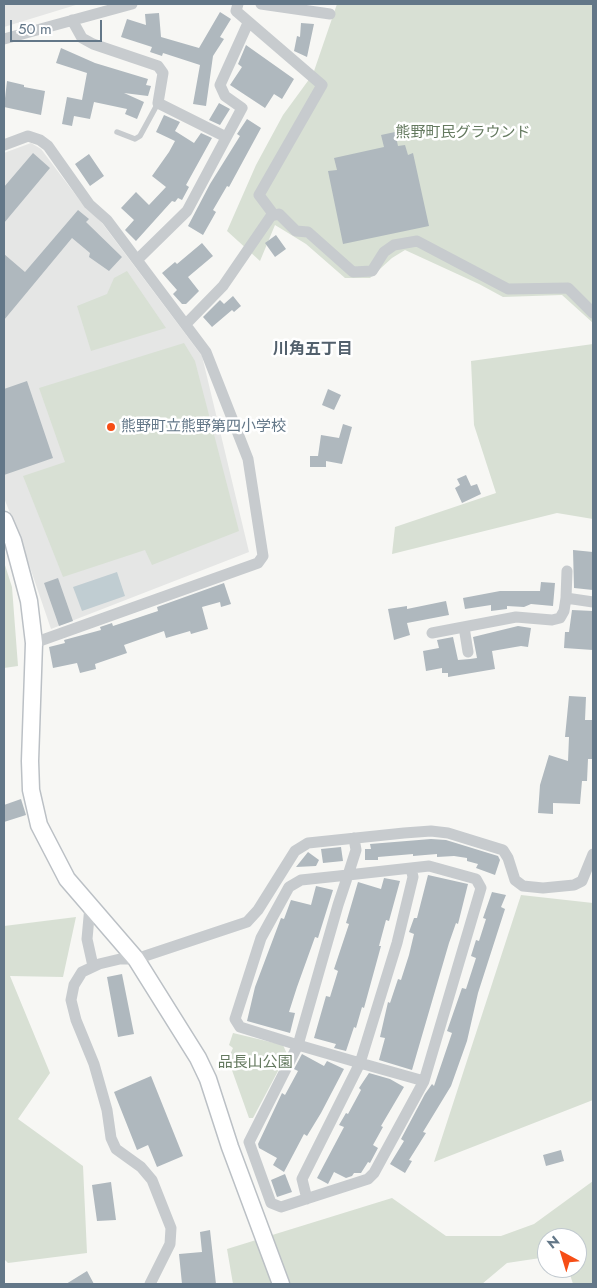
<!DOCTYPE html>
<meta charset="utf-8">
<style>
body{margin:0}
#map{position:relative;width:597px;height:1288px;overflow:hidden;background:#f7f7f4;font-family:Jost,sans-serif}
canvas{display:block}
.frame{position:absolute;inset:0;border:5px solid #637788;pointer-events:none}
.north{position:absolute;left:537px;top:1228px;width:50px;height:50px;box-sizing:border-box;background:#fff;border:1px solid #c1c9cf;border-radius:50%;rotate:321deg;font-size:14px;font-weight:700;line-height:20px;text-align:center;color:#637788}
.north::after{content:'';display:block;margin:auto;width:18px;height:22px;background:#f64e16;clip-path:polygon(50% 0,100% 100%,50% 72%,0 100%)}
.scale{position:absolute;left:10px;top:20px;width:92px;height:22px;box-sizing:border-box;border:2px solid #637788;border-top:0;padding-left:6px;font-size:15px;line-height:18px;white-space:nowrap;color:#637788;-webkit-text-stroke:4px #fff;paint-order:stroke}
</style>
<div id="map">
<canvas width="597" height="1288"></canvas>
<div class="frame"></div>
<div class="north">N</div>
<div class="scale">50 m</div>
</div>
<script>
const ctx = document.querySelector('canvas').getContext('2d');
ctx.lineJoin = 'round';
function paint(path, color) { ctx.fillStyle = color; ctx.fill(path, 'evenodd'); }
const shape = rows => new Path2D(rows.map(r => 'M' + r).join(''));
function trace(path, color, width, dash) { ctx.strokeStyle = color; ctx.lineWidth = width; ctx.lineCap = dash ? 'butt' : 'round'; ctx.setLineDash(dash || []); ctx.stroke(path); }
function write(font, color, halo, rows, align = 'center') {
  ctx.font = font + ' Jost,"Noto Sans JP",sans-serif'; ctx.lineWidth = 5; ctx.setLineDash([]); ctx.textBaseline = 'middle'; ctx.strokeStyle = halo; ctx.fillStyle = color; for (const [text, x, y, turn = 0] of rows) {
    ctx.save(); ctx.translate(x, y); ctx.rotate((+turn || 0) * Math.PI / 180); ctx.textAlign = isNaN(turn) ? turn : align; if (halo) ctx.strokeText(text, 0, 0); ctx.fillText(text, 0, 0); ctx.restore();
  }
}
paint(shape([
 [4,4,79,4,4,27],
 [31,143,41,149,81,202,102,223,202,356,249,552,51,629,20,538,4,498,4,153]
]), '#e5e6e5');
paint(shape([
 [337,4,593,4,593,323,562,295,503,297,479,284,405,250,392,258,370,278,345,278,306,244,275,225,260,261,227,231,256,165,283,115,313,74],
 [127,271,166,328,91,351,77,306,107,294,114,278],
 [184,343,195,361,239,531,152,565,145,550,63,577,23,476,65,462,39,388],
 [593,344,593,519,557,513,392,554,395,527,496,493,474,425,471,361],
 [4,562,12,587,18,666,4,668],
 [521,895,593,903,593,1100,434,1162],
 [76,917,63,977,10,976,50,1073,18,1119,83,1166,87,1253,8,1263,4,1259,4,926],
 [233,1033,283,1045,287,1054,253,1118,249,1118,228,1059,233,1048,229,1045],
 [593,1181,593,1284,573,1284,568,1268,577,1268,577,1238,547,1238,547,1257,507,1263,482,1284,233,1284,227,1249,392,1198,446,1236,501,1236,534,1224]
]), '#d8e0d4');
paint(shape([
 [117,572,125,596,82,611,73,587]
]), '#c0cdd2');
paint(shape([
 [220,12,231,19,220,37,224,39,213,56,206,106,193,104,200,65,163,53,162,56,150,52,152,47,121,37,127,19,146,25,145,14,159,13,161,37,199,48],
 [301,23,314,24,307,57,294,51,297,36,300,37],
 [246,45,294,79,282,99,274,94,265,108,230,85,242,67,238,64],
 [61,48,95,63,148,79,146,85,151,86,148,96,124,93,144,102,137,119,125,114,127,109,94,102,90,119,74,116,72,126,62,124,67,97,82,100,87,73,56,63],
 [7,81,24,85,24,87,45,91,41,115,4,107],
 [219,103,230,109,220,125,209,120],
 [164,115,180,122,175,131,194,143,201,133,212,138,186,185,189,187,182,200,178,198,175,202,172,201,136,241,125,230,134,220,121,208,136,192,149,205,166,187,152,176,169,152,175,141,156,132],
 [247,119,261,128,229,187,227,186,213,210,216,212,203,235,188,226,210,184,240,136,237,134],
 [395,132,398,146,405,145,408,155,413,153,429,226,343,244,328,171,337,170,334,158,384,147,381,135],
 [33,153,50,168,4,223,4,187],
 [89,154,104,176,90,186,75,164],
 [78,210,89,219,86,222,122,257,109,271,89,257,90,253,72,238,4,320,4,254,25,272],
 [276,235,286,249,275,257,265,243],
 [202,243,213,256,188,277,199,291,186,304,182,304,173,294,177,290,162,273,175,262,177,264],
 [233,296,241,306,234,312,232,310,212,327,203,317,220,300,224,304],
 [27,381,53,458,4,475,4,389],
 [328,389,341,395,334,410,322,405],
 [343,424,352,427,342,464,326,461,326,467,310,467,310,456,318,456,321,435,339,438],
 [466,475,471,486,477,484,481,494,462,503,455,488,460,485,457,479],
 [573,550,593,552,593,590,574,588],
 [58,578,73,621,59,626,44,583],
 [541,582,555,583,553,606,531,604,524,607,507,606,507,609,491,611,491,605,465,609,463,598,500,591,540,591],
 [224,583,231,604,221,607,220,602,202,607,208,629,191,634,190,631,166,638,164,631,124,645,127,653,95,664,96,669,80,673,77,663,53,668,49,647,65,643,64,640,101,630,100,627,112,623,113,626,158,611,157,607],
 [446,601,449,615,407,623,410,635,394,640,388,609,407,606,407,609],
 [572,610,593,611,593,650,564,648,565,632,569,632],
 [518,626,531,628,528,647,521,646,492,651,495,669,448,677,448,673,442,673,442,668,426,671,423,651,439,648,437,640,453,637,458,660,470,659,477,658,473,637],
 [569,696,586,697,585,720,593,720,593,759,588,759,587,781,582,781,580,804,553,803,553,814,538,813,540,785,549,755,568,761,569,737,565,737],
 [21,799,26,815,4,822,4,805],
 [431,839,446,840,498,856,500,860,495,875,476,868,478,864,467,861,467,858,454,856,437,857,437,854,413,856,413,854,378,857,378,860,365,860,365,849,371,849,370,844],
 [341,847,343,861,323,863,321,849],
 [308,852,319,860,316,866,296,867],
 [428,875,468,884,458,924,456,923,449,943,412,1070,379,1060,385,1038,380,1037,388,1002,390,1003,398,979,401,980,409,955,414,934,409,932,414,918,417,918],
 [384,878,400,881,389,921,386,920,379,946,381,946,364,1008,362,1007,356,1028,354,1027,346,1051,334,1048,336,1044,314,1038,326,996,330,997,338,971,334,969,349,924,346,923,358,882,381,889],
 [316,886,333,890,318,938,315,937,297,987,289,1012,295,1013,290,1033,247,1021,255,987,281,918,284,919,291,900,311,905],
 [492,892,506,895,501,907,505,909,478,993,467,1041,451,1086,423,1132,426,1133,409,1160,412,1161,405,1173,390,1164,404,1141,401,1139,425,1094,432,1084,434,1086,452,1033,447,1031,462,988,466,989,476,958,471,956,476,940,479,941,486,919,483,918],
 [122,974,134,1034,118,1037,107,977],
 [302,1054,324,1066,327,1061,344,1069,321,1113,307,1136,304,1134,284,1172,273,1165,277,1158,259,1148,258,1144,282,1093,285,1095,298,1071,294,1069],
 [369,1073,390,1079,404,1087,381,1126,383,1127,373,1145,378,1148,370,1163,368,1162,361,1173,354,1173,352,1176,346,1178,334,1172,328,1184,317,1178,344,1127,339,1125,346,1113,348,1114,361,1090,359,1088],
 [151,1076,183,1156,157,1167,148,1145,137,1150,114,1092],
 [561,1150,564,1161,546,1166,543,1155],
 [285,1174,292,1192,277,1197,271,1180],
 [111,1182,116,1220,97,1221,92,1185],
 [210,1230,216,1284,182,1284,179,1254,202,1252,200,1232],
 [87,1271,94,1284,66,1284]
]), '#afb8be');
const secondary = shape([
 [4,520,13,541,29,601,34,643,30,761,31,790,39,825,67,879,136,959,198,1058,208,1079,230,1147,281,1284]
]);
trace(secondary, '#bbc0c5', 19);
trace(shape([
 [117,132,135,139,140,136,158,103]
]), '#c7cbce', 5.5);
trace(shape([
 [238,4,236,11,322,85,259,195,274,215],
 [261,4,330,14],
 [72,20,82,38,93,44,158,66,163,73,158,103,226,137],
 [4,39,132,4],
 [4,145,28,136,40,140,48,146,89,204,107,220,206,352,248,459,263,556,258,563,34,643],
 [137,260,187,211,242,108,225,96,220,85,248,23],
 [186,324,223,286,271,216,279,214,296,231,308,232,353,272,372,271,384,252,394,245,417,241,508,289,568,288,593,313],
 [566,598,567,571],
 [464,627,468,652],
 [432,633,516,617,552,620,560,618,564,611,566,598,593,602],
 [354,838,356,850,348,875,338,905,298,1045,249,1142,271,1203,281,1207,368,1179,374,1173,424,1081,481,888,476,879,429,866,348,875,301,880,289,887,261,938,235,1019,240,1027,298,1045,360,1063,424,1081],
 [90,906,87,939,93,966],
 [307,1199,302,1179,360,1063,397,943,413,877,411,868],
 [150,1284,170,1244,171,1228,152,1180,141,1167,116,1149,111,1138,107,1110,94,1064,76,1020,71,1000,74,985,82,972,99,964,120,959,136,959,247,922,258,910,295,851,308,843,404,833,431,831,448,833,503,850,508,858,515,880,523,886,543,888,574,885,582,881,593,854]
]), '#c7cbce', 11);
trace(secondary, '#fff', 16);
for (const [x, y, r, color] of [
 [111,427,5,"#f64e16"]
]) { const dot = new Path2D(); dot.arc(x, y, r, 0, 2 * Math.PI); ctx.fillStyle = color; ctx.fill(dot); trace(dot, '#fff', 2); }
write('15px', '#64795f', '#fff', [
 ["熊野町民グラウンド",463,133],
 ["品長山公園",255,1063]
]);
write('15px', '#637788', '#fff', [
 ["熊野町立熊野第四小学校",121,427]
], 'left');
write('bold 16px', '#52606c', '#fff', [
 ["川角五丁目",313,350]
]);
</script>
